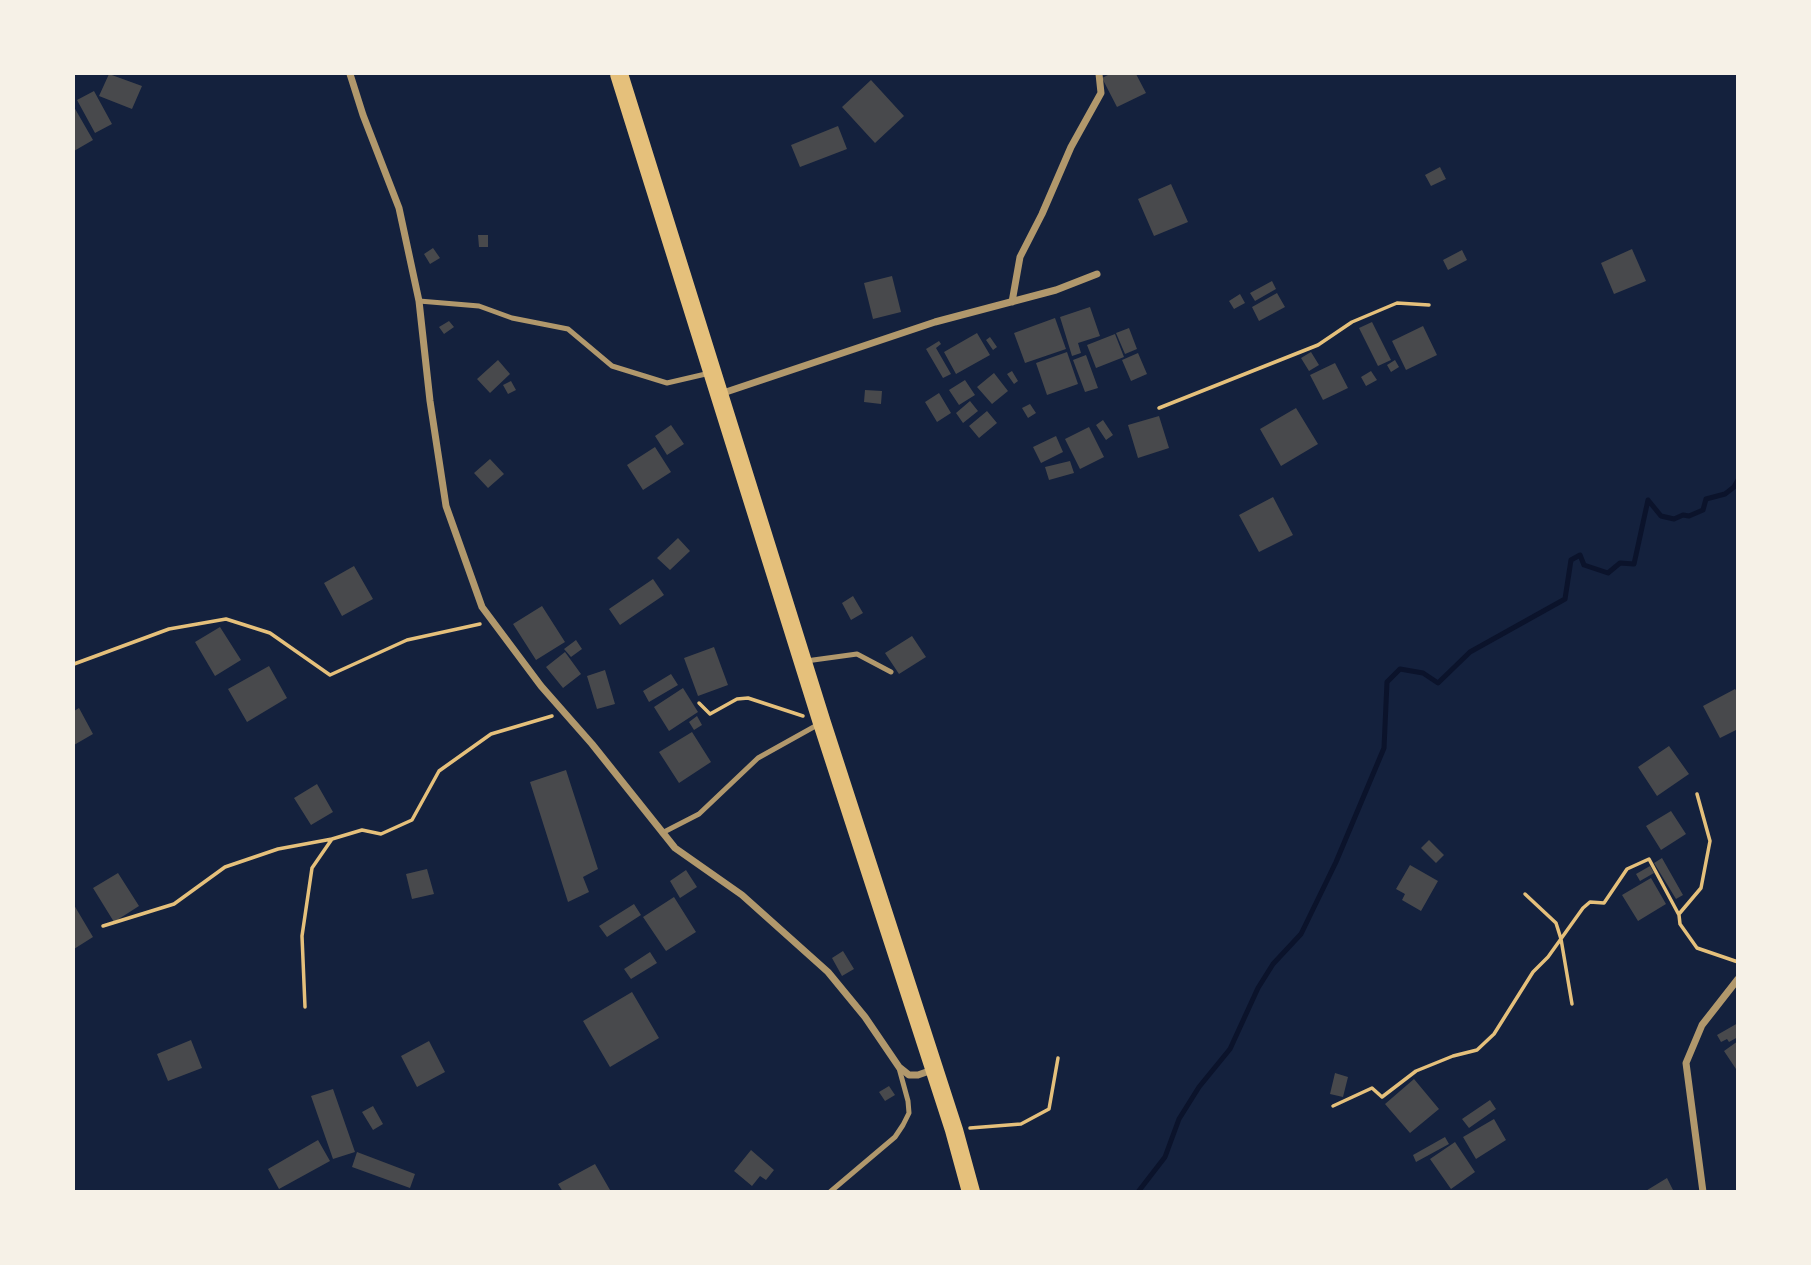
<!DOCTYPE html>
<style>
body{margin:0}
#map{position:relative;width:1811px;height:1265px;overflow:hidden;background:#14213d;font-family:Signika,sans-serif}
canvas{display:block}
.frame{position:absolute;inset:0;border:75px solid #f6f1e7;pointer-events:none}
</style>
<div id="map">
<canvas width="1811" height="1265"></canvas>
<div class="frame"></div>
</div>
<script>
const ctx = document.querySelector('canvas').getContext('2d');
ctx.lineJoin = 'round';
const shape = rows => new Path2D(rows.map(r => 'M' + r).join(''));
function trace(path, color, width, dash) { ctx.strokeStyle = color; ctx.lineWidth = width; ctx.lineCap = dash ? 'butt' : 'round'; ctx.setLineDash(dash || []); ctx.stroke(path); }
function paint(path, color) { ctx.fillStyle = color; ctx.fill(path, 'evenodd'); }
trace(shape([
 [1138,1192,1165,1157,1179,1119,1199,1087,1230,1049,1258,988,1273,964,1301,934,1336,862,1384,748,1387,682,1400,669,1423,673,1438,683,1470,652,1565,599,1571,560,1580,555,1584,565,1608,573,1620,563,1634,564,1648,500,1661,516,1674,519,1683,515,1689,516,1703,510,1706,499,1725,494,1734,487,1738,480]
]), '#0b132b', 5);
paint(shape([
 [109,74,142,86,132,109,99,96],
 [1110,74,1136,74,1146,93,1117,107,1102,78],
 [871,80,904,116,875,143,842,107],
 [94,91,112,124,95,133,77,100],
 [74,107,93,140,74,151],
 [838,126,847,149,800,167,791,145],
 [1440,167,1446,179,1431,186,1425,175],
 [1171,184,1188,222,1154,236,1138,199],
 [478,235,488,235,488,247,479,247],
 [433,248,440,258,430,264,424,254],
 [1632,249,1646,281,1614,294,1601,263],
 [1462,250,1467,260,1448,270,1443,260],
 [892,276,901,312,873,319,864,283],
 [1272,281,1276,289,1255,301,1250,293],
 [1277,293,1285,307,1259,321,1252,307],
 [1240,294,1245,303,1234,309,1229,301],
 [1090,307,1100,336,1078,343,1081,353,1072,356,1060,317],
 [1055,318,1066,349,1025,363,1014,333],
 [449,321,454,327,444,334,439,327],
 [1372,322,1391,360,1378,366,1359,328],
 [1423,326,1437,355,1406,370,1392,341],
 [1129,328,1137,349,1125,354,1116,333],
 [977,333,990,355,956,374,944,352],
 [1115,334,1124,357,1096,368,1087,345],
 [990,337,997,347,993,350,986,340],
 [939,341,941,344,936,348,951,374,943,378,926,349],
 [1067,352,1078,384,1047,395,1036,363],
 [1311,352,1319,365,1309,371,1301,358],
 [1138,353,1147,374,1131,381,1122,360],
 [1086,355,1098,388,1085,392,1073,360],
 [498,360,510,374,490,393,477,379],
 [1395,360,1399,367,1391,372,1387,365],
 [1335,363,1348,388,1323,400,1310,375],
 [1012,371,1018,381,1014,384,1007,374],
 [1371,371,1377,380,1366,386,1361,377],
 [994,373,1008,391,992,404,977,387],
 [965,380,975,395,959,405,949,390],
 [511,381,516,390,508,394,503,385],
 [865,390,882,391,881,404,864,402],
 [939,393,951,413,937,422,925,402],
 [970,401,978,411,963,423,956,413],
 [1030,404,1036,413,1028,418,1022,408],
 [1296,408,1318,444,1281,466,1260,429],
 [987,411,997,423,979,438,969,426],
 [1159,416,1169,448,1138,458,1128,425],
 [1103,420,1113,435,1106,440,1096,425],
 [671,425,684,444,667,455,655,436],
 [1089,427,1104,457,1080,469,1065,439],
 [1056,436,1063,452,1041,463,1033,447],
 [655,447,671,472,643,490,627,465],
 [490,459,504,474,488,488,474,473],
 [1070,461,1074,473,1049,480,1045,467],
 [1273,497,1293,535,1259,552,1239,515],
 [678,538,690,551,670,570,657,558],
 [354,566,373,599,342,616,324,583],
 [653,579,664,595,620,625,609,609],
 [853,596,863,613,851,620,842,603],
 [542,606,565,642,536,660,513,624],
 [220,627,241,660,215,676,195,642],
 [912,636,926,657,899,674,885,653],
 [576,640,582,649,571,657,564,649],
 [714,647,728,685,698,696,684,658],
 [565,652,581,674,563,688,546,667],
 [269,666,287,698,247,722,228,689],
 [605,670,615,704,597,709,587,676],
 [671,674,678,685,649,702,643,691],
 [683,688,698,712,669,731,654,707],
 [1735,689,1738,693,1738,729,1720,738,1703,706],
 [79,708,93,734,74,745,74,711],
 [697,716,702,725,694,730,689,722],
 [692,732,711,762,679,783,659,752],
 [1669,746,1689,774,1657,796,1638,767],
 [566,770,598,869,583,877,589,892,568,902,530,782],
 [317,784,333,812,311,825,294,798],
 [1671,811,1686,834,1661,850,1646,826],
 [1429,840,1444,855,1436,863,1421,848],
 [1662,858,1683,895,1676,899,1654,863],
 [1410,865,1438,881,1421,911,1402,900,1405,894,1396,889],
 [1650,866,1654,873,1640,881,1636,874],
 [427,869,434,894,412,899,406,874],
 [686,870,697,887,680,898,670,881],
 [118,873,139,906,114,922,93,888],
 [1651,878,1666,904,1638,921,1622,895],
 [674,897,696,932,666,951,643,917],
 [634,904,641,915,607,937,599,926],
 [74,905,93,937,74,949],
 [843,951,854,969,842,976,832,958],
 [650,952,657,963,631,979,624,969],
 [632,992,659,1038,610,1067,583,1021],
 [1738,1023,1738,1037,1729,1042,1727,1039,1721,1042,1717,1035],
 [191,1040,202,1068,168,1081,157,1054],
 [429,1041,445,1072,417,1087,401,1056],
 [1738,1041,1738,1072,1724,1051],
 [1335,1073,1348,1077,1343,1097,1330,1094],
 [1414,1079,1439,1109,1410,1133,1385,1104],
 [889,1086,895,1095,885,1101,879,1092],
 [333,1089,355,1152,333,1159,311,1096],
 [1490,1100,1496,1109,1469,1128,1462,1119],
 [373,1106,383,1124,373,1130,362,1112],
 [1494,1119,1506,1140,1476,1159,1463,1137],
 [1445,1137,1449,1144,1416,1162,1413,1155],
 [318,1140,330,1161,279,1189,268,1169],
 [1455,1142,1475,1172,1451,1189,1430,1159],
 [751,1150,774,1170,766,1180,760,1176,752,1186,734,1171],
 [357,1152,415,1174,410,1188,352,1167],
 [595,1164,610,1190,563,1192,558,1184],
 [1667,1178,1674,1192,1644,1192]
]), '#48494c');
trace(shape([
 [1159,408,1318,345,1352,322,1397,303,1429,305],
 [74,664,169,629,226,619,270,633,330,675,407,640,480,624],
 [699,703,710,714,737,699,748,698,803,716],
 [1525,894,1556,923,1561,939,1572,1004],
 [1679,914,1701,888,1710,841,1697,794],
 [103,926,174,904,225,867,278,849,332,839],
 [305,1007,302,936,312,868,332,839,362,830,381,834,412,820,439,771,491,734,552,716],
 [1333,1106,1372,1088,1382,1097,1416,1071,1453,1056,1477,1050,1494,1034,1533,972,1548,957,1583,908,1590,902,1604,903,1627,869,1649,859,1679,915,1680,924,1697,948,1738,962],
 [970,1128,1021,1124,1049,1109,1058,1058]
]), '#e5c07b', 3.5);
trace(shape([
 [419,301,479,306,512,318,568,329,612,366,667,383,710,373],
 [806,661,857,654,891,672],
 [662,833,699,814,758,758,819,724],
 [830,1192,895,1137,903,1125,909,1113,908,1101,899,1068]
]), '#b1986c', 5);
trace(shape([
 [350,74,363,115,399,208,419,301,430,401,446,506,482,607,541,686,592,744,675,848,742,895,828,972,865,1017,899,1067,909,1075,918,1075,935,1069],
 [1012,302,1020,257,1042,214,1071,147,1101,93,1099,74],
 [720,394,935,322,1056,290,1097,274],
 [1703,1192,1686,1063,1702,1025,1738,979]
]), '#b1986c', 7);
trace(shape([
 [619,74,822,723,954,1130,971,1192]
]), '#e5c07b', 18);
</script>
